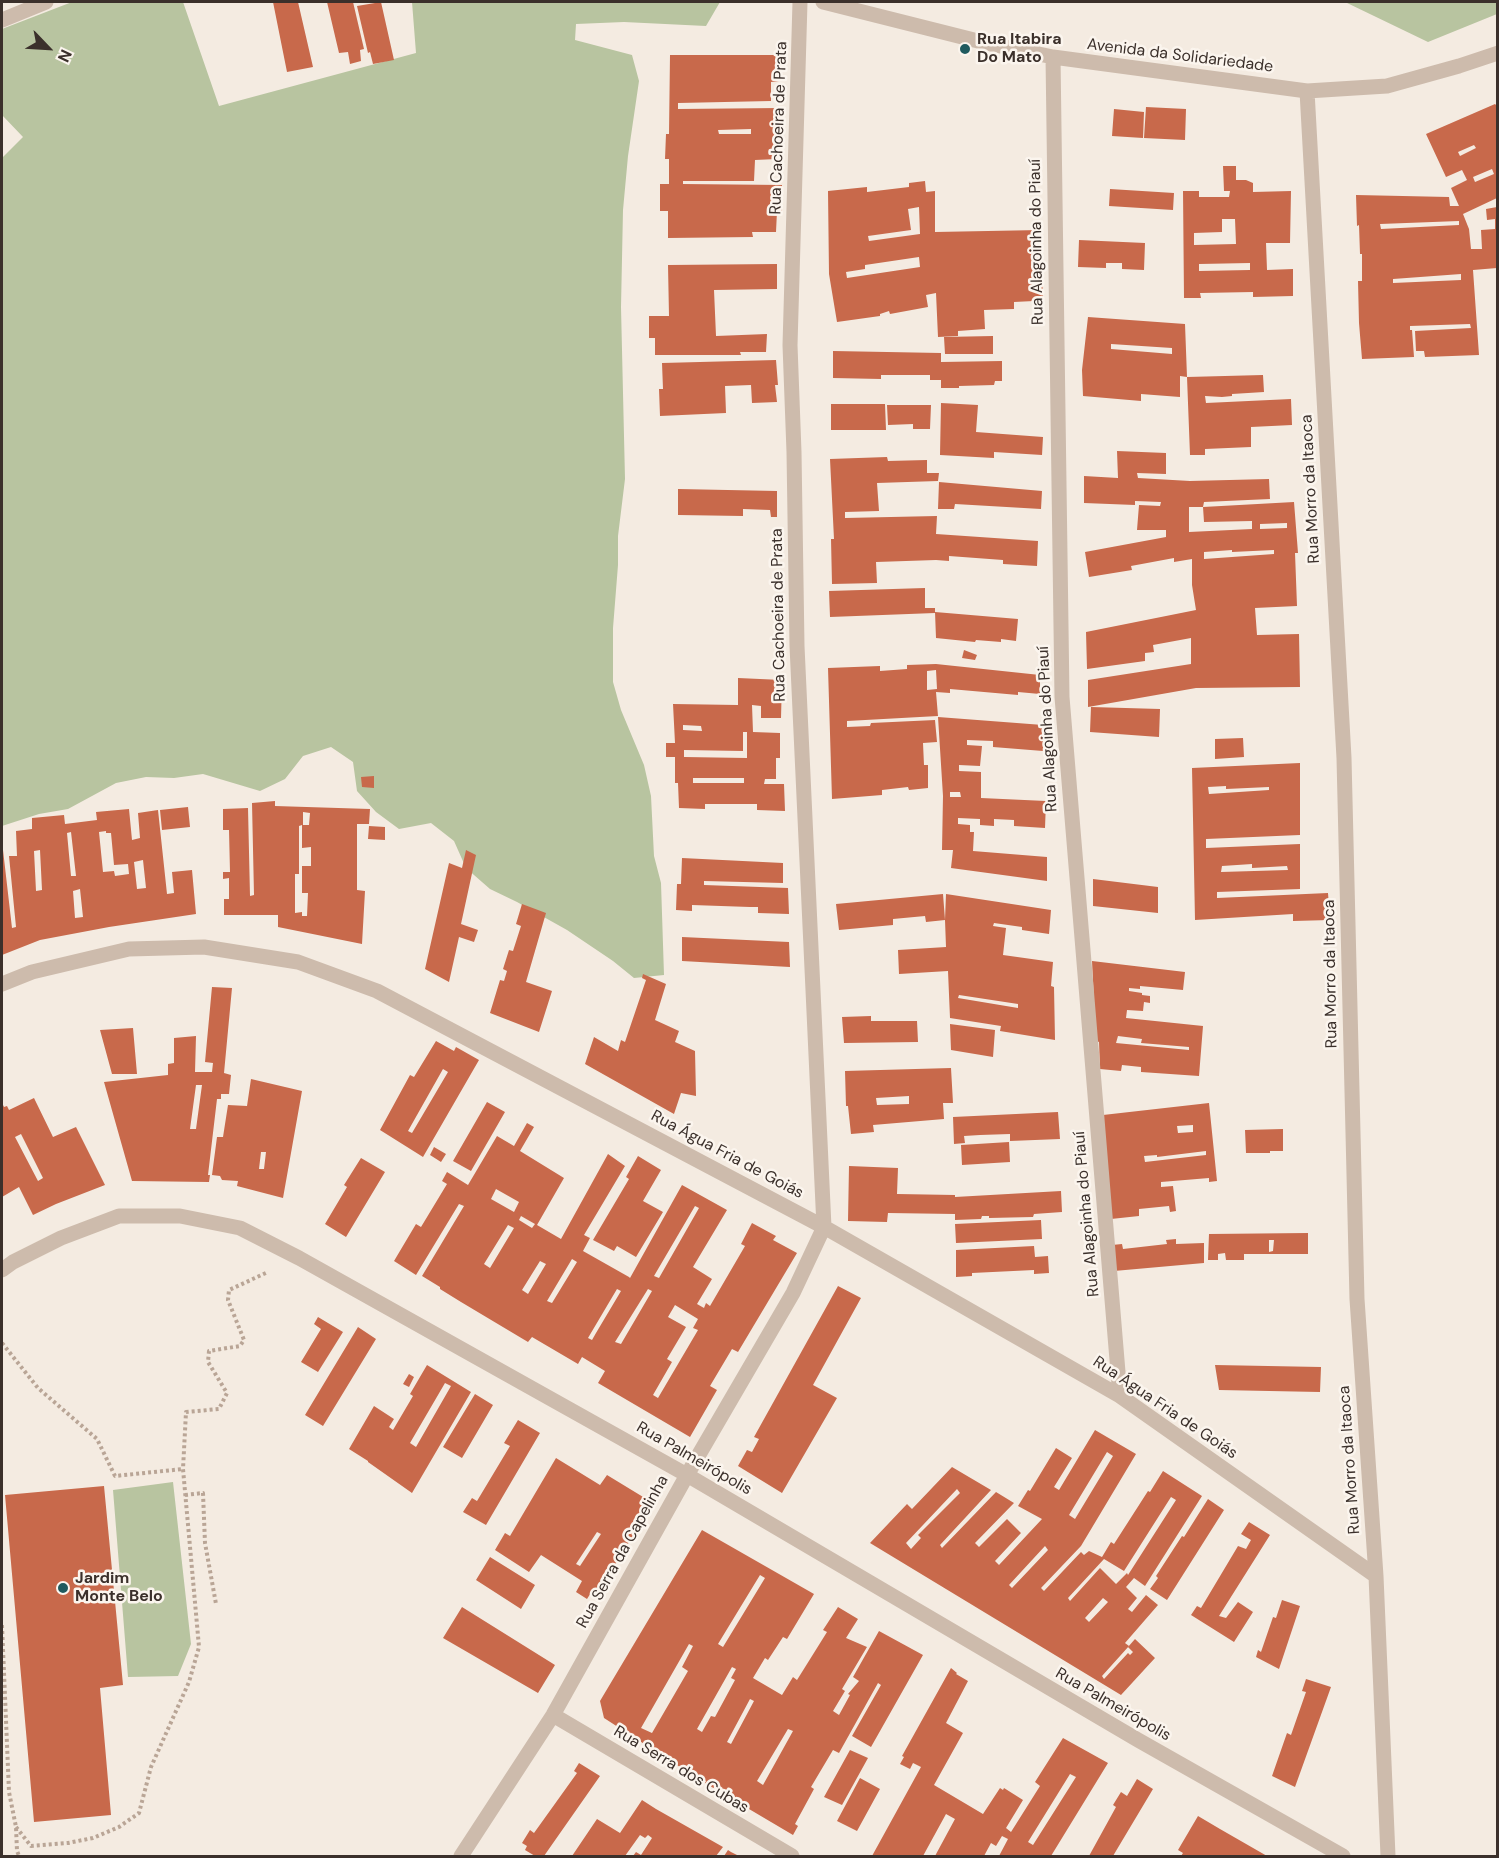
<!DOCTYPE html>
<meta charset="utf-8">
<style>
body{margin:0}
#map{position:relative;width:1499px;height:1858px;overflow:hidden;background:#f4ebe1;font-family:"DM Sans",sans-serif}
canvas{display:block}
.frame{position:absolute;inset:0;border:3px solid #3b302b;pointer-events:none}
.north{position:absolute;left:18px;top:18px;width:60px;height:60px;-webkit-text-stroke:4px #fbf5ee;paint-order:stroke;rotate:115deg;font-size:16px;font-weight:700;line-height:24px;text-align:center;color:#3b302b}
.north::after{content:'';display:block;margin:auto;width:21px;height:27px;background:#3b302b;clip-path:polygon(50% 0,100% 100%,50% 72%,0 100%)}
</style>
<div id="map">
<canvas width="1499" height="1858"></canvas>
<div class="frame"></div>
<div class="north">N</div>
</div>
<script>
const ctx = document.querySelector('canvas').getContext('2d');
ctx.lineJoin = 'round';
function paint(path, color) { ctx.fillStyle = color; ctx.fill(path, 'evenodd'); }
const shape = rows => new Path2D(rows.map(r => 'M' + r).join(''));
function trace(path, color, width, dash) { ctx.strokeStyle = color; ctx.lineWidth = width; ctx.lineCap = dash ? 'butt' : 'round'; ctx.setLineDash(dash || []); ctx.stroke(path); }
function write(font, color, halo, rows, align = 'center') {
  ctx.font = font + ' "DM Sans",sans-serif'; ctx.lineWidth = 5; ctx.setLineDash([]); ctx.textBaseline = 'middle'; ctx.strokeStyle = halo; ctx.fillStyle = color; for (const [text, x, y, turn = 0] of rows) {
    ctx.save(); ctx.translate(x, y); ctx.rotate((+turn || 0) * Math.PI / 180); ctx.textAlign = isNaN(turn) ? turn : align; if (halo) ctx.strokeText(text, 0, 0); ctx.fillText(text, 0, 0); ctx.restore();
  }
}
paint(shape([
 [72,2,183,2,219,106,416,53,412,2,720,2,706,26,624,22,576,24,575,40,632,55,639,81,628,156,623,210,621,307,625,479,618,536,618,565,613,628,613,682,621,710,644,765,651,796,654,856,661,883,664,975,634,978,613,961,567,930,517,902,490,889,466,868,454,841,431,823,399,829,376,812,357,791,353,762,331,747,303,756,285,779,260,791,203,774,174,778,146,777,116,783,68,809,39,814,2,826,2,158,23,137,2,115,2,29],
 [1345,2,1497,2,1497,14,1428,42],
 [173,1482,191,1644,178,1676,128,1677,113,1490]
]), '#b8c4a0');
paint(shape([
 [273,2,298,2,313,67,287,72],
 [327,2,353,2,364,49,360,50,361,61,350,64,348,52,339,53],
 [381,2,394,60,373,64,370,52,368,53,357,6],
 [670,55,779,55,779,81,771,82,771,101,678,103,678,109,780,108,781,134,777,134,777,159,755,160,754,181,683,181,683,184,782,185,782,211,777,211,776,232,752,232,753,237,668,238,668,211,660,211,660,184,669,184,669,159,665,159,666,134,669,134],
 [751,129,751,134,719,134,718,130],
 [1495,104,1497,106,1497,198,1463,214,1469,229,1471,249,1482,249,1481,230,1495,229,1495,219,1487,220,1486,209,1497,207,1497,268,1473,270,1479,355,1425,357,1424,351,1416,351,1415,331,1471,328,1470,324,1410,326,1410,330,1412,330,1414,357,1362,359,1359,323,1358,281,1362,281,1362,254,1360,254,1359,225,1357,226,1356,195,1449,197,1450,206,1459,206,1451,188,1467,180,1462,170,1446,177,1426,134],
 [1474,145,1476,148,1460,156,1458,152],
 [1492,169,1494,174,1475,182,1473,177],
 [1459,221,1459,225,1381,229,1380,224],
 [1461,274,1461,280,1393,283,1393,279],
 [1146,107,1186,109,1185,140,1144,138],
 [1114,109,1144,112,1143,138,1112,136],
 [1223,166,1236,166,1236,180,1246,180,1253,183,1253,192,1291,191,1290,243,1266,243,1267,270,1293,269,1293,296,1253,297,1253,292,1200,293,1201,298,1184,298,1183,191,1199,191,1199,197,1229,197,1230,191,1224,191],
 [1222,219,1235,219,1236,244,1194,245,1194,233,1222,232],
 [1250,263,1250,270,1199,271,1199,264],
 [925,181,926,192,935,191,935,232,1041,230,1043,308,1035,308,1034,301,1014,302,1014,309,984,310,985,329,958,331,958,336,938,337,936,293,926,295,928,307,890,314,889,311,880,314,880,316,837,322,829,274,828,191,867,187,867,192,909,187,909,183],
 [919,207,920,234,869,241,868,236,911,230,908,209],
 [919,257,920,267,847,278,846,272,865,269,865,265],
 [1110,189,1174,193,1173,210,1109,206],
 [1079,240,1145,243,1144,270,1122,269,1122,263,1106,263,1106,268,1078,267],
 [777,264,777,289,714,290,716,336,767,334,766,352,740,352,741,355,655,355,655,338,649,338,649,316,669,316,668,265],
 [1088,317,1185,324,1187,377,1180,376,1180,397,1141,394,1141,401,1083,396,1082,370],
 [1111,344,1172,348,1172,354,1111,349],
 [993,336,993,354,945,354,944,337],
 [833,351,941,353,941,362,1002,361,1002,381,995,381,994,385,959,386,959,388,941,388,941,380,930,380,930,375,881,375,881,379,833,378],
 [776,360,778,385,775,385,777,402,752,403,751,385,725,386,726,413,660,416,659,389,663,389,662,363],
 [1263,375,1264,392,1232,394,1232,396,1222,397,1205,396,1206,403,1291,399,1292,425,1251,427,1251,447,1205,449,1205,455,1190,455,1187,377],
 [941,403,978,405,976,432,1043,437,1042,455,994,452,994,458,940,455],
 [831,404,885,404,886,430,831,430],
 [887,405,931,405,930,429,913,429,913,424,888,425],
 [1117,451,1166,453,1166,474,1137,473,1138,478,1190,481,1269,479,1270,499,1204,502,1203,507,1189,507,1189,532,1252,529,1252,521,1204,522,1203,507,1294,502,1298,553,1295,553,1297,606,1255,608,1257,635,1299,634,1300,687,1196,688,1088,707,1088,680,1191,664,1191,638,1153,645,1154,652,1145,653,1145,661,1087,669,1086,632,1196,610,1192,585,1192,559,1174,562,1174,558,1131,566,1132,570,1089,577,1085,552,1166,537,1166,530,1137,530,1139,505,1160,506,1161,502,1135,501,1135,505,1084,503,1084,476,1118,478],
 [1287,523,1287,528,1260,529,1260,524],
 [1232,550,1232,552,1274,550,1274,554,1204,559,1204,552],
 [887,457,888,461,927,460,927,473,939,473,938,481,877,483,879,511,845,512,845,518,937,516,936,534,1038,541,1037,566,1003,564,1003,560,949,556,949,561,936,560,876,562,877,583,832,584,831,539,834,539,830,459],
 [939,482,1042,491,1041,509,955,504,954,509,938,509],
 [678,489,777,491,777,517,771,517,770,510,743,509,743,516,678,515],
 [925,588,925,608,935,608,935,613,830,617,829,591],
 [935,612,1018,619,1016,641,1001,639,1001,642,976,640,975,642,936,638],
 [964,650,977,655,975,660,962,658],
 [936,664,1040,675,1040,694,1018,692,1018,695,950,689,950,693,936,692,938,716,847,721,847,727,870,726,871,723,935,720,937,742,923,743,924,765,928,765,928,788,909,790,908,787,882,790,882,795,832,799,828,668,880,666,880,671,907,669,907,665],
 [936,670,937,689,927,690,927,671],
 [738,678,782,680,781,718,761,718,761,706,752,705,753,732,780,733,780,758,776,758,776,779,765,779,764,784,784,784,785,811,757,810,757,804,705,804,705,809,679,808,678,783,675,783,675,757,666,757,666,743,675,743,673,704,738,705],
 [683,725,701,726,702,731,683,730],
 [743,732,747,732,747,758,684,757,684,750,743,751],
 [693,778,744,778,744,783,693,783],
 [1091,707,1160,709,1159,737,1090,732],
 [938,717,1043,725,1043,751,993,747,993,741,967,740,967,745,982,746,980,766,959,765,959,771,981,772,981,798,1046,801,1045,828,1014,826,1014,820,994,819,994,826,980,825,980,819,958,818,958,824,970,825,970,832,974,832,973,851,1047,857,1047,881,951,868,953,850,942,850,943,796],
 [950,792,960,792,961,797,950,797],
 [1243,738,1244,757,1215,759,1215,739],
 [1300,763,1300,835,1206,839,1206,848,1300,844,1300,889,1217,892,1217,898,1328,893,1330,920,1293,921,1293,914,1195,920,1192,768],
 [1226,786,1226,789,1269,787,1269,790,1209,794,1208,787],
 [1252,864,1252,868,1287,866,1288,870,1221,872,1222,866],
 [374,776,374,788,362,787,361,777],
 [275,801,275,806,370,809,369,824,357,824,357,890,365,891,362,944,278,927,278,915,224,915,224,899,229,899,229,878,223,879,223,872,230,872,229,830,223,830,223,809,248,808,250,896,254,895,252,803],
 [303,812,310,813,309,825,303,825],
 [302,825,302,848,311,847,311,866,302,866,302,893,308,893,307,916,302,916,302,912,295,913,295,874,299,874,299,826],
 [188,807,190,827,162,830,160,810],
 [129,809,132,840,140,838,138,813,158,810,167,894,174,893,172,872,192,870,196,914,109,927,40,940,2,955,2,850,3,850,12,928,16,927,9,856,17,856,16,831,32,829,32,818,64,815,65,824,97,820,96,812],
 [106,831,106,833,111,833,114,865,128,864,129,874,115,876,114,871,103,872,99,832],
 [71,832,76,876,71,876,67,833],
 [40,850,42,890,36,891,34,851],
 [143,860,146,888,137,889,134,862],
 [80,889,83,917,75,918,73,891],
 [369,826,385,827,385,840,368,839],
 [466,850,476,855,461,924,478,930,474,942,459,937,449,982,425,969,449,863,462,868],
 [682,858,783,863,783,883,704,881,704,885,788,888,789,914,758,913,758,907,750,907,692,905,692,911,676,910,677,884,681,884],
 [1093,879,1158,887,1158,913,1093,906],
 [943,894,945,920,946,894,1051,910,1049,934,1022,930,1022,927,994,923,993,926,1006,928,1003,955,1053,962,1051,986,1054,987,1055,1040,1000,1031,1001,1026,950,1018,948,971,899,974,898,950,946,947,945,920,926,922,925,916,893,919,893,925,839,930,836,904],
 [959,995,1018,1004,1018,1008,958,998],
 [522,904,546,913,526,982,552,991,539,1032,490,1013,500,980,504,981,507,971,503,969,509,950,513,951,521,926,516,924],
 [682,937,789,942,790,967,682,961],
 [1092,961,1185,972,1183,990,1140,986,1140,989,1129,988,1129,991,1142,993,1142,995,1150,996,1150,1003,1144,1002,1143,1011,1127,1010,1126,1018,1203,1026,1199,1076,1141,1072,1141,1067,1122,1065,1121,1071,1100,1069,1099,1042,1096,1041],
 [1118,1036,1142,1039,1141,1043,1189,1047,1189,1050,1116,1043],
 [643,974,666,984,655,1020,679,1031,675,1042,695,1051,696,1096,681,1093,674,1114,585,1064,594,1037,618,1051,621,1040,625,1042,646,980,642,978],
 [212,987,232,988,224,1073,231,1075,229,1094,221,1094,221,1099,217,1099,208,1175,210,1175,209,1182,132,1181,104,1082,168,1075,168,1064,174,1063,174,1038,196,1036,195,1072,212,1072,213,1063,205,1062],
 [196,1085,202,1085,196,1129,190,1129],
 [871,1016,871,1021,917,1021,918,1042,844,1043,842,1017],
 [950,1024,995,1030,993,1057,951,1050],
 [133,1028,137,1074,112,1074,100,1030],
 [436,1041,454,1051,456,1047,479,1060,423,1157,380,1130,410,1075,414,1077],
 [443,1069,448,1072,412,1133,408,1131],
 [951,1068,953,1103,943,1103,944,1119,873,1125,874,1132,851,1134,848,1106,846,1106,845,1071],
 [909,1096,909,1104,877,1105,876,1098],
 [251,1079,302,1091,283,1198,237,1186,238,1181,222,1180,220,1176,212,1175,217,1137,223,1137,228,1105,247,1106],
 [261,1152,266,1152,264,1169,259,1169],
 [34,1098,53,1137,76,1127,105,1185,56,1204,33,1215,19,1187,2,1197,2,1103,4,1107,7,1106,9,1110],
 [21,1134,43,1178,38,1181,15,1137],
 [487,1102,505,1112,471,1171,453,1161],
 [1209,1103,1217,1181,1209,1182,1209,1178,1161,1182,1161,1187,1173,1186,1176,1211,1170,1212,1169,1206,1139,1209,1139,1216,1111,1219,1103,1115],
 [1193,1125,1193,1132,1178,1133,1177,1126],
 [1206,1151,1206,1155,1145,1162,1144,1156,1157,1155,1157,1157],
 [1058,1112,1060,1139,1010,1141,1010,1134,980,1135,964,1136,965,1143,954,1144,953,1117],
 [527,1123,534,1127,520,1151,564,1178,537,1225,561,1239,608,1154,625,1166,584,1235,590,1238,583,1251,629,1277,630,1278,682,1185,727,1210,693,1267,712,1279,697,1304,704,1308,706,1303,710,1306,745,1246,741,1244,752,1223,776,1236,773,1240,797,1253,738,1352,732,1349,710,1386,717,1390,690,1437,598,1383,605,1371,582,1357,578,1364,532,1337,528,1342,461,1302,440,1289,440,1287,422,1276,464,1206,459,1204,416,1275,394,1261,416,1224,421,1227,447,1184,442,1181,447,1172,468,1185,497,1136,514,1146],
 [496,1189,519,1202,514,1212,491,1199],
 [695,1206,699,1208,659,1278,654,1276],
 [521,1216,535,1224,532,1228,519,1220],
 [508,1225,514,1228,490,1268,484,1264],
 [572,1259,577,1262,552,1303,547,1301],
 [540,1261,546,1264,528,1294,522,1290],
 [617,1289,621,1291,596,1333,592,1340,588,1338],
 [648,1289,652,1291,621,1344,615,1342],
 [675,1305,698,1319,693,1328,698,1330,658,1398,653,1395,672,1362,667,1359,686,1327,668,1317],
 [1283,1129,1283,1151,1270,1151,1270,1153,1246,1153,1245,1130],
 [1009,1142,1010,1162,962,1165,961,1145],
 [434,1147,446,1154,441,1162,430,1155],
 [638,1156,661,1170,643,1201,663,1212,636,1257,617,1246,614,1251,593,1240,629,1179,626,1177],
 [361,1158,385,1172,346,1237,325,1224,347,1187,344,1185],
 [849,1166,898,1168,897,1194,955,1195,955,1197,1061,1191,1062,1212,1034,1214,1033,1217,989,1218,989,1216,982,1216,981,1219,955,1220,955,1214,888,1213,887,1222,848,1221],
 [1041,1220,1042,1239,956,1243,955,1224],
 [1308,1233,1308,1254,1244,1254,1244,1260,1226,1260,1225,1253,1218,1254,1218,1260,1208,1260,1209,1234],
 [1269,1240,1274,1240,1273,1251,1269,1252],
 [1176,1239,1176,1244,1204,1243,1204,1263,1114,1271,1112,1245,1122,1244,1123,1249,1167,1244,1166,1240],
 [1034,1246,1035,1257,1048,1256,1049,1273,1034,1274,1034,1270,972,1273,972,1276,956,1277,956,1250],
 [838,1286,861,1298,813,1385,837,1398,782,1493,738,1466,747,1450,752,1452,759,1439,754,1437],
 [318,1317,343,1332,318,1372,301,1362,321,1329,314,1324],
 [358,1327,376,1339,323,1426,305,1415],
 [427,1365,471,1392,412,1493,368,1462,368,1461,349,1449,374,1406,394,1419,389,1427,393,1430,413,1396,410,1394],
 [445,1383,451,1386,416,1447,410,1443],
 [1215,1365,1321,1367,1320,1392,1219,1390],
 [409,1374,414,1377,409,1387,403,1384],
 [475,1394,493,1405,462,1458,443,1447],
 [518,1420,540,1433,486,1525,463,1512,472,1498,477,1501,510,1446,504,1443],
 [1095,1430,1136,1454,1081,1546,1041,1588,1044,1591,1081,1552,1084,1555,1089,1551,1102,1557,1111,1542,1114,1544,1148,1491,1150,1492,1163,1471,1202,1496,1145,1586,1134,1578,1126,1587,1137,1598,1128,1609,1132,1612,1146,1595,1158,1605,1125,1643,1129,1646,1102,1676,1104,1679,1128,1653,1130,1655,1133,1652,1128,1647,1135,1639,1155,1658,1121,1695,870,1543,907,1504,912,1509,952,1467,991,1490,940,1545,942,1548,996,1492,1014,1503,975,1543,979,1547,1007,1519,1021,1533,995,1561,999,1565,1042,1519,1018,1506,1028,1490,1030,1491,1056,1448,1072,1458,1054,1487,1059,1490],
 [1107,1452,1113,1456,1075,1519,1069,1515],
 [957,1489,960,1493,918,1535,921,1538,911,1549,906,1543],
 [1171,1497,1176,1500,1128,1575,1127,1573,1116,1584,1100,1568,1070,1601,1068,1598,1104,1559,1124,1571],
 [1045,1546,1048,1550,1012,1588,1009,1585],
 [1103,1598,1108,1602,1089,1622,1085,1618],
 [556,1458,600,1485,607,1475,653,1503,599,1591,594,1588,587,1599,576,1592,582,1581,541,1555,529,1572,495,1550,505,1533,510,1536],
 [597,1532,601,1534,580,1566,576,1564],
 [104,1486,123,1685,100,1688,111,1815,34,1822,5,1495],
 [1208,1499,1224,1510,1167,1600,1150,1589,1158,1578,1156,1576,1182,1536,1184,1537],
 [1249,1522,1270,1535,1219,1616,1226,1618,1238,1602,1253,1612,1234,1642,1191,1615,1197,1606,1201,1608,1238,1546,1246,1549,1251,1540,1241,1534],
 [702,1530,814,1594,787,1639,783,1637,768,1660,765,1658,753,1678,782,1695,793,1677,797,1680,827,1632,823,1630,838,1607,858,1619,846,1638,867,1647,842,1689,845,1691,833,1711,839,1715,850,1695,848,1694,859,1681,853,1677,879,1631,923,1655,871,1747,852,1736,881,1685,878,1683,839,1753,833,1750,811,1787,814,1789,795,1824,798,1826,793,1835,705,1783,706,1781,683,1769,604,1718,600,1701],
 [760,1575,765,1578,723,1647,718,1644],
 [689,1644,693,1646,682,1667,688,1671,652,1733,641,1728],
 [732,1667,736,1669,731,1678,735,1680,715,1717,711,1716,702,1732,697,1729],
 [750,1699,754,1701,731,1744,727,1742],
 [788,1729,793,1731,763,1785,757,1781],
 [490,1557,535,1585,521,1609,476,1580],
 [1282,1600,1300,1606,1279,1669,1256,1657,1258,1650,1261,1652,1273,1617,1276,1618],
 [462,1607,555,1665,538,1693,443,1638],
 [951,1668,957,1673,956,1674,968,1681,946,1723,963,1733,934,1785,983,1814,1000,1788,1003,1790,1004,1788,1023,1800,1006,1828,1011,1832,1040,1786,1035,1782,1063,1738,1108,1763,1051,1856,999,1856,1008,1839,1002,1836,996,1846,991,1843,984,1856,935,1856,955,1819,946,1814,923,1856,872,1856,921,1767,913,1763,910,1769,900,1764,904,1757,902,1756],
 [1070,1774,1076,1777,1033,1845,1028,1842],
 [1306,1679,1331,1687,1295,1787,1272,1776,1287,1733,1291,1735,1306,1692,1302,1691],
 [850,1750,868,1758,842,1805,824,1797],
 [579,1763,600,1776,544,1856,535,1856,525,1850,527,1846,522,1843,530,1830,534,1833,577,1773,574,1771],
 [860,1778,880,1789,857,1831,837,1821],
 [1137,1779,1153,1789,1113,1856,1089,1856,1116,1807,1113,1805,1121,1792,1127,1796],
 [642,1800,656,1809,723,1847,716,1856,633,1856,636,1852,641,1855,652,1838,648,1835,645,1838,640,1835,625,1856,572,1856,597,1819,620,1833],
 [1198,1816,1220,1829,1267,1856,1181,1856,1183,1853,1178,1850],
 [728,1850,731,1852,739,1856,724,1856]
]), '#c8694b');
trace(shape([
 [2,1343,38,1388,97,1439,115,1476,183,1469],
 [185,1495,203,1493,205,1543,216,1604],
 [2,1625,9,1792,16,1827,17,1851,19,1856],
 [16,1827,31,1846,68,1843,93,1838,119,1827,139,1813,151,1767,189,1682,199,1647,183,1469,186,1412,219,1409,227,1393,208,1362,209,1351,240,1346,244,1340,228,1300,229,1290,268,1272]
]), '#b9a596', 4, [3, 3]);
trace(shape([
 [823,2,986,43,1053,57,1307,91,1387,86,1459,66,1498,53],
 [2,20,46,2],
 [1053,57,1062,697,1120,1396],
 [1307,91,1344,758,1357,1299,1376,1576,1388,1856],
 [2,984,32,972,129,949,204,947,298,962,377,991,824,1227,1120,1396,1376,1576],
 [2,1270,13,1262,61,1238,119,1216,180,1216,240,1228,299,1258,687,1475,1138,1740,1343,1856],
 [553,1715,792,1856],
 [461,1856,553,1715,687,1475,793,1293,824,1227,797,646,794,452,790,345,800,2]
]), '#cdbbac', 15);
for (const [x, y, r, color] of [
 [965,49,6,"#1f5a5e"],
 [63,1588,6,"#1f5a5e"]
]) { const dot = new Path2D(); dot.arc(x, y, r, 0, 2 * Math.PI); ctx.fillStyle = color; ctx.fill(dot); trace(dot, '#fbf5ee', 2); }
write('bold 16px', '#3b302b', '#fbf5ee', [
 ["Rua Itabira",977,40],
 ["Do Mato",977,58],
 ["Jardim",75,1579],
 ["Monte Belo",75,1597]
], 'left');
write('16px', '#3b302b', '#fbf5ee', [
 ["Avenida da Solidariedade",1180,56,7],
 ["Rua Cachoeira de Prata",779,128,-88],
 ["Rua Alagoinha do Piauí",1037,242,-91],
 ["Rua Morro da Itaoca",1311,489,-93],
 ["Rua Cachoeira de Prata",779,615,-91],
 ["Rua Alagoinha do Piauí",1048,729,-93],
 ["Rua Morro da Itaoca",1331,974,-91],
 ["Rua Água Fria de Goiás",727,1155,28],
 ["Rua Alagoinha do Piauí",1087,1214,-95],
 ["Rua Água Fria de Goiás",1165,1408,34],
 ["Rua Palmeirópolis",694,1459,30],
 ["Rua Morro da Itaoca",1350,1460,-94],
 ["Rua Serra da Capelinha",623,1552,-61],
 ["Rua Palmeirópolis",1113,1705,30],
 ["Rua Serra dos Cubas",681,1770,31]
]);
</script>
